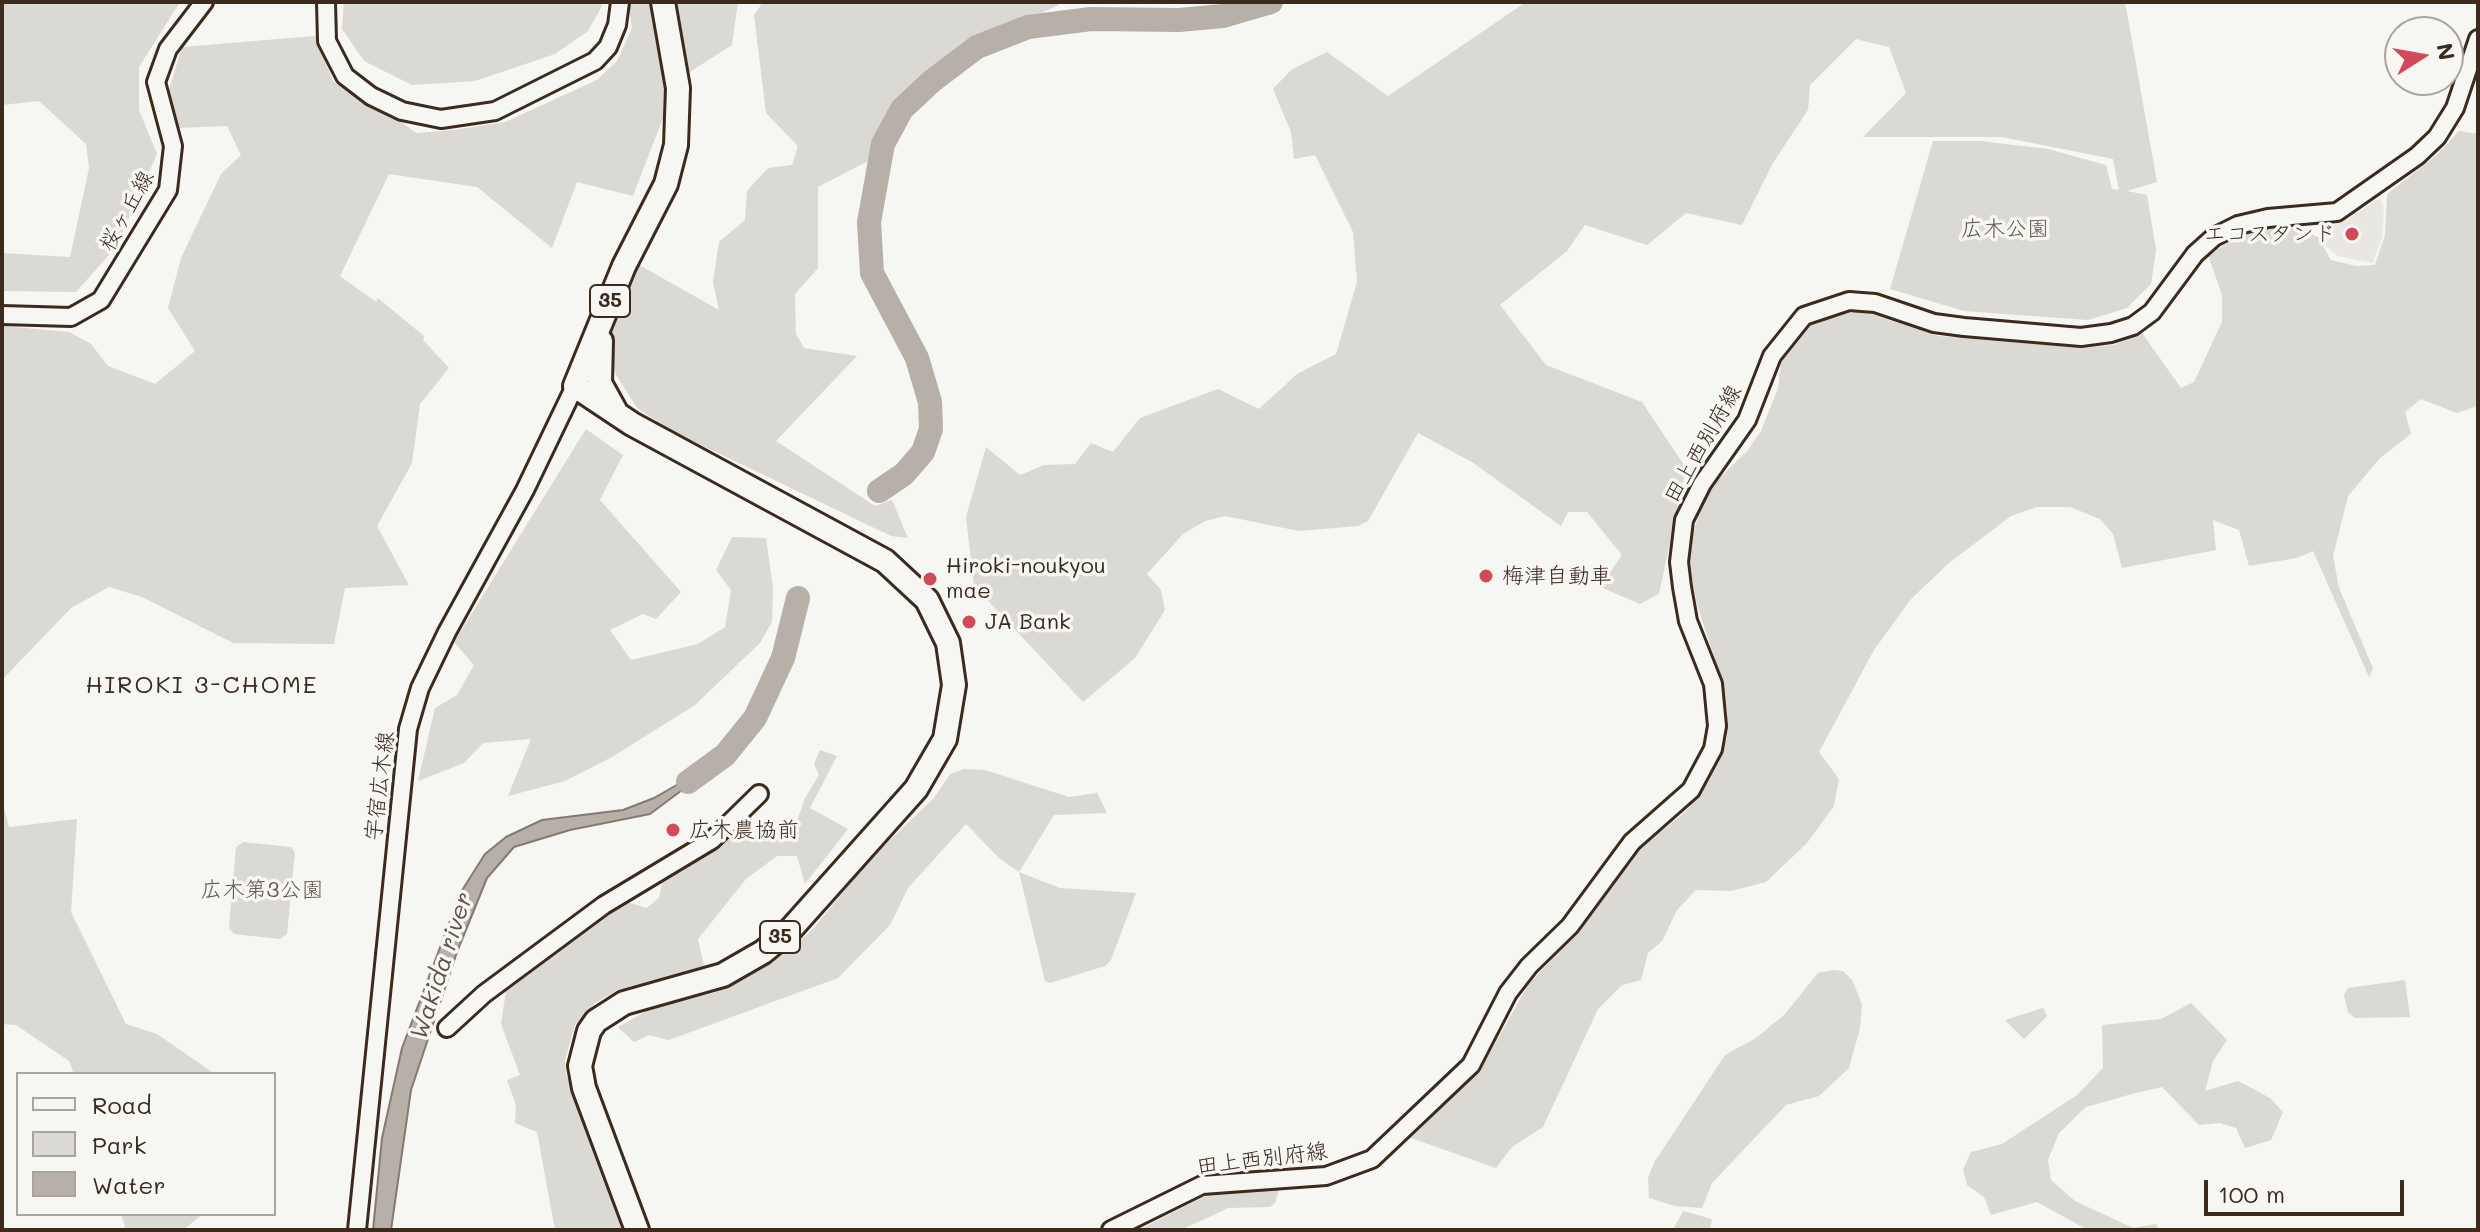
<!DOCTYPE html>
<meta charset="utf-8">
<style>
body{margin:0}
#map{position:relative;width:2480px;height:1232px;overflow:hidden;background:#f6f6f2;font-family:Mali,sans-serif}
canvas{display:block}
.frame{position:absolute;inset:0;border:4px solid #3b2a1e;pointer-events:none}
.legend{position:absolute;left:16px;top:1072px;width:260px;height:144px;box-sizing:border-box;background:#f6f6f2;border:2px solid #aba49d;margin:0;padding:10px 14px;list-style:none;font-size:24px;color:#3b2a1e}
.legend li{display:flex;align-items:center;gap:16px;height:40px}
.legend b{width:40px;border:2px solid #aba49d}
.north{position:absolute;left:2384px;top:16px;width:80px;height:80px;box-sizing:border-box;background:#f6f6f2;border:2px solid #aba49d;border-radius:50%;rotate:79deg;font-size:22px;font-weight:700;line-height:32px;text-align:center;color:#3b2a1e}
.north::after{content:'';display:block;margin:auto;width:28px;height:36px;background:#d1495b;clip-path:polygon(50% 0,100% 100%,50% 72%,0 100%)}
.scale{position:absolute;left:2204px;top:1180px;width:200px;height:36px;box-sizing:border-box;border:4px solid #3b2a1e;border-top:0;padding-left:10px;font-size:24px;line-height:28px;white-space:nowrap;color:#3b2a1e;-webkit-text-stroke:6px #f6f6f2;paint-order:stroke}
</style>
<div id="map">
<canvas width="2480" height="1232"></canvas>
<div class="frame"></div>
<ul class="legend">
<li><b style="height:10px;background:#f6f6f2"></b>Road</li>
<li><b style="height:22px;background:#dad9d3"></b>Park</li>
<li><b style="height:22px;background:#b6b0a9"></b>Water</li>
</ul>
<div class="north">N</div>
<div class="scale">100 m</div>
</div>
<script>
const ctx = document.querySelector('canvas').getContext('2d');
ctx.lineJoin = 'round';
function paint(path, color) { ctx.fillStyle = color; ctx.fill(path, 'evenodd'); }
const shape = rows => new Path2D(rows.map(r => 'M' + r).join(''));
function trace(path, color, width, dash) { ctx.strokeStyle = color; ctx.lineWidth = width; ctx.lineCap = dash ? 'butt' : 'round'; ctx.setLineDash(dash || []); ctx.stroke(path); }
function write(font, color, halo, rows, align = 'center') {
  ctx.font = font + ' Mali,"Klee One",sans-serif'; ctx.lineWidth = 7; ctx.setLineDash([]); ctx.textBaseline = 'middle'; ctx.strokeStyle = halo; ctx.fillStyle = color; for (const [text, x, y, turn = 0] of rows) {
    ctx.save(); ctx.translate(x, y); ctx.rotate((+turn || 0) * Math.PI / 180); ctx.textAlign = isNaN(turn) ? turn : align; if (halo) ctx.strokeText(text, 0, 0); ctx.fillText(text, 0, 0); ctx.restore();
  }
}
paint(shape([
 [2380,197,2384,212,2382,238,2373,263,2338,256,2324,245,2320,230,2349,219]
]), '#e8e7e2');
paint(shape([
 [2,2,180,2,139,67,139,110,157,154,116,247,76,292,2,291,2,253,70,257,89,168,86,144,39,101,2,105],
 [344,2,600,2,602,6,588,31,555,54,475,81,412,85,364,61,342,29],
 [628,2,657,2,666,73,663,118,633,196,577,182,552,248,477,187,389,174,340,276,376,302,378,298,424,336,423,340,449,368,420,404,412,463,377,526,409,585,345,588,334,644,233,643,142,597,109,587,71,608,2,680,2,326,69,332,91,344,108,366,155,384,195,351,168,308,181,258,221,174,241,155,227,126,177,128,168,93,182,47,315,36,333,81,384,109,416,133,454,130,505,122,597,80,617,61,632,28],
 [669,2,738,2,732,45,685,75],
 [763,2,1056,2,1059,5,965,46,904,94,872,159,818,187,818,268,795,294,796,334,804,348,857,356,776,441,875,506,892,500,908,538,891,536,670,430,637,408,616,375,605,336,634,262,719,310,713,282,719,242,745,220,747,191,768,168,792,165,798,146,766,113,754,15],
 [1526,2,2125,2,2157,182,2127,191,2147,195,2156,250,2151,284,2127,308,2088,320,1964,311,1890,289,1933,141,1980,141,2048,149,2106,165,2112,189,2119,190,2113,159,2002,137,1863,137,1906,93,1889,47,1856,39,1810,85,1808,110,1773,163,1742,225,1686,213,1647,245,1585,225,1567,251,1500,305,1546,365,1642,402,1686,468,1659,594,1640,604,1600,587,1622,555,1587,512,1568,512,1561,526,1472,462,1418,433,1368,521,1358,526,1299,531,1225,516,1205,521,1183,534,1147,574,1161,590,1165,610,1135,658,1083,702,974,586,966,517,986,447,1020,475,1044,465,1075,464,1091,443,1113,452,1140,418,1218,389,1259,409,1297,374,1336,354,1357,282,1353,232,1315,155,1294,159,1291,132,1273,89,1291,70,1327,52,1388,96],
 [2459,131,2478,134,2478,406,2457,413,2421,399,2405,412,2411,434,2380,458,2348,496,2333,556,2339,588,2373,668,2369,677,2313,551,2297,558,2249,566,2239,530,2213,520,2216,550,2122,568,2113,534,2100,519,2070,507,2037,507,2011,516,1949,563,1911,599,1874,650,1819,752,1839,779,1834,806,1807,843,1766,882,1731,891,1696,890,1677,910,1662,941,1648,953,1641,980,1622,985,1598,1009,1543,1127,1512,1147,1496,1168,1411,1138,1482,1067,1528,985,1577,932,1640,848,1684,813,1704,789,1720,760,1727,738,1727,710,1719,671,1697,605,1689,560,1693,532,1709,488,1748,450,1761,431,1778,388,1782,353,1798,334,1818,319,1861,311,1938,336,2083,348,2114,345,2142,333,2181,388,2194,382,2222,322,2222,295,2208,255,2244,233,2278,225,2301,229,2318,237,2331,260,2356,266,2375,265,2385,235,2387,194,2438,154],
 [586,429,623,455,600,500,681,592,656,619,643,614,610,630,631,660,698,644,725,627,731,590,716,570,732,537,766,538,773,587,772,622,760,643,695,705,612,757,565,781,508,796,531,739,483,743,464,763,418,781,435,708,457,695,474,665,454,642],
 [820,750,837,756,810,808,848,829,805,884,797,856,777,856,746,879,698,939,704,966,620,989,595,1003,575,1025,565,1060,566,1074,622,1230,555,1230,537,1132,515,1123,516,1105,507,1080,520,1075,501,1024,507,984,529,972,622,900,646,908,659,898,663,879,681,872,732,837,780,837,794,830,805,798,819,775,814,764],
 [964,769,985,770,1069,797,1097,793,1107,813,1054,815,1019,872,1060,888,1136,893,1111,960,1105,966,1050,983,1045,981,1019,872,1000,859,966,824,908,888,890,925,838,978,669,1040,649,1035,634,1042,618,1027,657,1005,714,993,757,971,791,948,812,930,872,857,934,798,950,774],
 [2,801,9,827,77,819,71,912,126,1024,157,1034,215,1074,74,1074,69,1061,16,1025,2,1024],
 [243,842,291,847,295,853,287,934,280,939,234,934,229,928,236,847],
 [1833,970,1843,971,1852,980,1862,1004,1860,1028,1849,1068,1819,1096,1786,1105,1712,1183,1702,1208,1675,1206,1649,1198,1648,1177,1655,1161,1725,1055,1756,1038,1785,1014,1818,973],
 [2405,980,2410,1017,2355,1018,2348,1012,2344,995,2348,988],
 [2191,1003,2227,1040,2213,1061,2205,1091,2238,1081,2270,1098,2283,1112,2271,1140,2245,1148,2236,1128,2220,1123,2199,1125,2162,1087,2132,1094,2086,1107,2059,1133,2048,1160,2051,1180,2075,1201,2133,1228,2156,1224,2159,1230,2088,1230,2037,1202,1991,1215,1984,1197,1967,1185,1963,1170,1971,1152,2002,1144,2077,1095,2103,1068,2102,1025,2161,1019],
 [2043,1008,2047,1016,2024,1039,2005,1020],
 [1279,1190,1275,1203,1270,1207,1228,1208,1181,1230,1139,1230,1213,1192],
 [1683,1211,1712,1219,1710,1230,1673,1230],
 [121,1214,203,1214,183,1230,126,1230]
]), '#dad9d3');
const water = shape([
 [729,755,650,814,570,830,514,847,487,878,457,952,411,1090,391,1230,373,1230,382,1138,402,1048,461,892,485,854,506,837,542,820,623,810,654,798,729,755]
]);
paint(water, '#b6b0a9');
trace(water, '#857a71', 2);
trace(shape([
 [879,491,904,474,923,452,931,429,930,402,917,358,872,273,869,222,883,144,902,109,932,81,977,47,1028,27,1091,19,1179,20,1223,16,1271,2],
 [688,782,725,755,755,718,783,658,798,598]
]), '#b6b0a9', 24);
const minor = shape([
 [326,2,327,41,345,76,371,96,402,111,441,119,495,111,595,61,608,47,617,25,620,2],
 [2,315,71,317,101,300,168,190,173,146,156,82,168,49,204,2],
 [447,1028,484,994,604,905,712,840,759,794],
 [357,1230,408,729,420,688,447,632,525,490,575,386],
 [1111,1230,1202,1185,1326,1176,1372,1159,1471,1065,1508,993,1529,966,1570,926,1632,842,1691,790,1713,749,1717,726,1713,684,1688,621,1682,587,1679,562,1684,520,1702,484,1747,420,1772,356,1804,316,1849,301,1875,303,1934,323,1964,327,2081,337,2111,333,2133,326,2152,312,2195,254,2214,237,2238,225,2268,218,2337,212,2417,156,2437,137,2455,108,2478,39]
]);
const major = shape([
 [601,341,600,383,615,410],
 [637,1230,584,1088,580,1066,589,1031,596,1021,624,1003,723,975,763,952,791,929,916,789,945,739,954,685,948,643,927,600,885,561,632,424,575,386,624,266,666,184,676,145,678,88,663,2]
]);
trace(minor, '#3b2a1e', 22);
trace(major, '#3b2a1e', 28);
trace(minor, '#f6f6f2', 16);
trace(major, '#f6f6f2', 22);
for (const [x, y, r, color] of [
 [2352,234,8,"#d1495b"],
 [1486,576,8,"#d1495b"],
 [930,579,8,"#d1495b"],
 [969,622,8,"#d1495b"],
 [673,830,8,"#d1495b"]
]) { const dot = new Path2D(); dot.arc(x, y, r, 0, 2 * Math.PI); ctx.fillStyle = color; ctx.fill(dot); trace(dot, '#f6f6f2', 3); }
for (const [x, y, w] of [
 [610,301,40],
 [780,937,40]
]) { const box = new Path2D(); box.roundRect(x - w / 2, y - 16, w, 32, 6); ctx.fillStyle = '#f6f6f2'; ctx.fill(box); trace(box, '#3b2a1e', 2); }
write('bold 20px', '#3b2a1e', null, [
 ["35",610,301],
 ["35",780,937]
]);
write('22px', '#3b2a1e', '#f6f6f2', [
 ["桜ヶ丘線",127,211,-61],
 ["田上西別府線",1703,444,-60],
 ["宇宿広木線",380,786,-83],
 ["田上西別府線",1262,1159,-7]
]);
write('22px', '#63564b', '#f6f6f2', [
 ["広木公園",2005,229],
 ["広木第3公園",262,890]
]);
write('22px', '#3b2a1e', '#f6f6f2', [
 ["エコスタンド",2336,234,"right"],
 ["Hiroki-noukyou",946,566],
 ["mae",946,591],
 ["梅津自動車",1502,576],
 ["JA Bank",985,622],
 ["広木農協前",689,830]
], 'left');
ctx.letterSpacing = '2px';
write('24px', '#3b2a1e', '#f6f6f2', [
 ["HIROKI 3-CHOME",202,686]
]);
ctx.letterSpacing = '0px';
write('italic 24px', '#605248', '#f6f6f2', [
 ["Wakida river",442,966,-72]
]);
</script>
